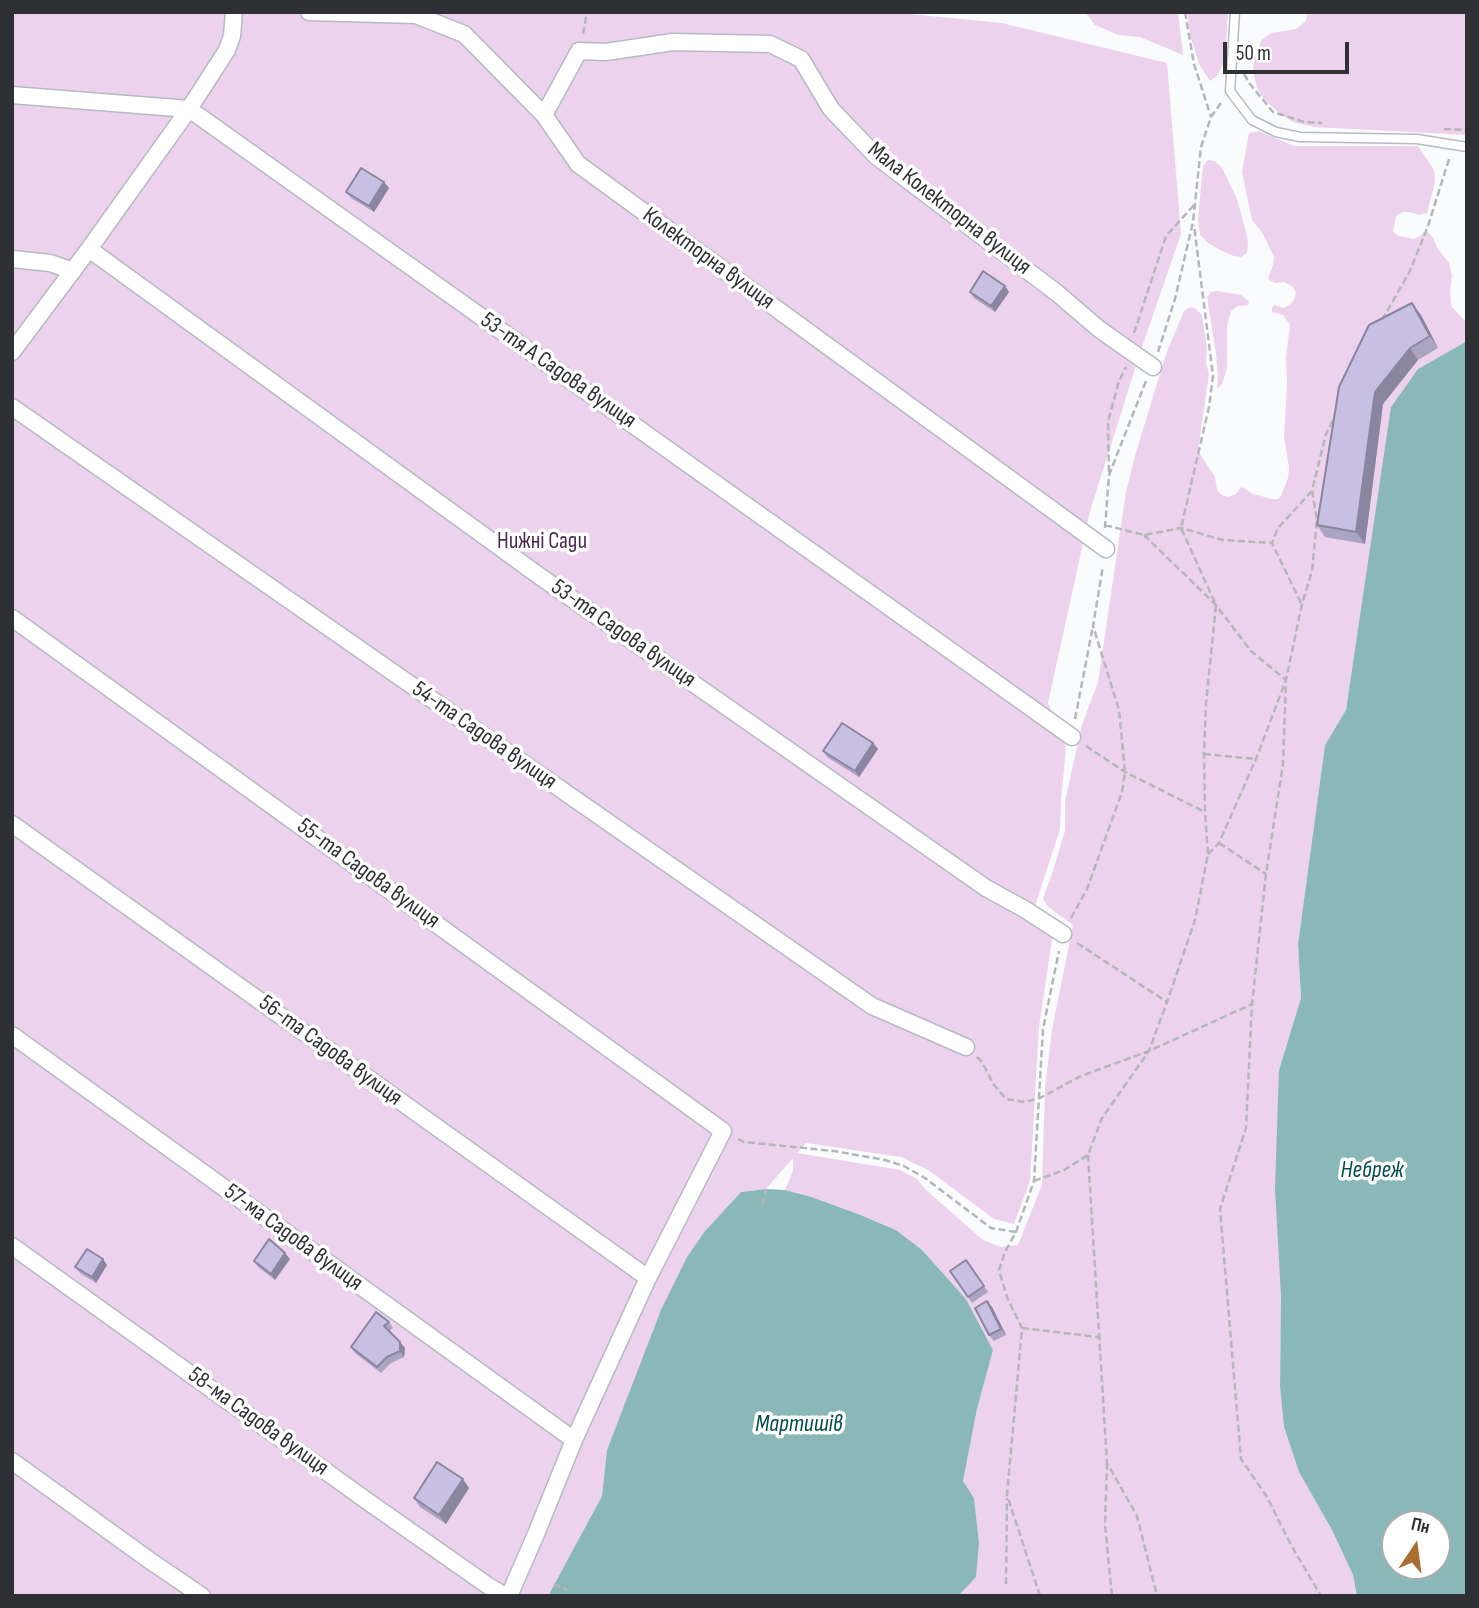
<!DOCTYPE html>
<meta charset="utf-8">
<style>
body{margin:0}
#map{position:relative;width:1479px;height:1608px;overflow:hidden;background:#fafbfd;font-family:"Sofia Sans Condensed",sans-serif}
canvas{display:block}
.frame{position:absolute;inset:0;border:14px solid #2e3034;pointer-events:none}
.north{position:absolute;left:1381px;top:1510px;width:70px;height:70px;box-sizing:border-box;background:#fff;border:2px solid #abacae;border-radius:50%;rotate:13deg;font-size:19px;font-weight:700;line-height:28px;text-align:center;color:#2e3034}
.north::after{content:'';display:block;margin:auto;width:24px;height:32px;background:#aa6d30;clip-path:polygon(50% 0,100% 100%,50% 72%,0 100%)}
.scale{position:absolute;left:1223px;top:42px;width:126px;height:32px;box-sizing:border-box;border:4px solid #2e3034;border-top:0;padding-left:9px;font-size:21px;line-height:24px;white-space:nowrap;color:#2e3034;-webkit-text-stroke:5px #fff;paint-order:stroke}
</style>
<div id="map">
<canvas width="1479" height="1608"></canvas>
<div class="frame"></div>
<div class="north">Пн</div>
<div class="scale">50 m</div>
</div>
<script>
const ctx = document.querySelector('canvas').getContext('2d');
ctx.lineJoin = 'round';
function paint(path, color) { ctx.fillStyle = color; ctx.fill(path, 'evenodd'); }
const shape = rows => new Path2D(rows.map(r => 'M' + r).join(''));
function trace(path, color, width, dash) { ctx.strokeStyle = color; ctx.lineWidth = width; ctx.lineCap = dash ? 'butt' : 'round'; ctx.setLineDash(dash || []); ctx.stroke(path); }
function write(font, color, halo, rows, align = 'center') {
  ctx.font = font + ' "Sofia Sans Condensed",sans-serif'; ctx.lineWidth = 7; ctx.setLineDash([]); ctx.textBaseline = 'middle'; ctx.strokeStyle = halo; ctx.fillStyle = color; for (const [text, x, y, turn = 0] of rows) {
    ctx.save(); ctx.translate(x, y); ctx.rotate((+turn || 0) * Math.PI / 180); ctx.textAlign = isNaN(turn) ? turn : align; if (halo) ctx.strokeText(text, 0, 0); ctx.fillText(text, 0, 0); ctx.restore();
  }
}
paint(shape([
 [12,12,890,12,1002,23,1167,63,1181,234,1142,347,1090,511,1048,703,1066,747,1061,801,1060,829,1034,909,1053,933,1039,1027,1030,1181,1014,1224,994,1219,928,1170,901,1157,806,1143,797,1153,900,1170,917,1179,925,1189,983,1240,1001,1247,1018,1245,1042,1185,1045,1088,1052,1030,1073,925,1047,906,1043,898,1053,871,1065,831,1065,801,1082,725,1098,682,1126,492,1135,456,1166,354,1184,311,1190,307,1196,309,1202,315,1207,349,1206,363,1209,374,1198,451,1215,477,1217,490,1222,495,1228,497,1236,494,1239,489,1242,487,1253,494,1273,499,1278,499,1281,496,1288,478,1289,467,1284,437,1287,383,1286,357,1290,325,1283,315,1272,312,1272,308,1274,305,1284,308,1290,304,1294,300,1296,293,1293,287,1284,282,1275,283,1268,279,1273,265,1274,257,1263,234,1252,220,1242,172,1249,133,1259,131,1294,146,1418,146,1434,170,1435,182,1427,213,1419,215,1409,212,1402,212,1396,217,1393,231,1398,236,1414,239,1419,237,1424,232,1428,232,1432,236,1438,249,1449,263,1452,276,1450,293,1451,306,1467,323,1467,341,1418,369,1367,573,1346,710,1325,745,1298,944,1301,998,1279,1070,1281,1296,1280,1387,1284,1427,1299,1472,1332,1530,1353,1575,1357,1596,958,1596,979,1542,974,1498,963,1481,977,1409,993,1350,966,1299,922,1250,896,1230,858,1214,785,1190,793,1171,793,1158,766,1189,741,1192,705,1231,607,1450,602,1496,548,1596,12,1596],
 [1085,12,1178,12,1183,55,1140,37,1118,35,1095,25],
 [1187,12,1228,12,1225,60,1217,76,1210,81,1199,64,1190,35],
 [1308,12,1467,12,1467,135,1314,127,1293,122,1278,112,1264,99,1257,88,1253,71,1255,55,1262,40,1271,33,1296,29,1306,21],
 [1208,160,1215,161,1222,168,1237,199,1247,235,1248,245,1247,253,1241,257,1234,256,1222,251,1208,243,1200,235,1198,220,1202,175,1203,166],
 [1217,291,1241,295,1249,301,1248,305,1238,306,1231,311,1227,326,1227,368,1222,384,1217,389,1218,377,1216,354,1207,297,1211,292]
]), '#edd2ed');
paint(shape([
 [1467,341,1467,1596,1357,1596,1353,1575,1332,1530,1299,1472,1284,1427,1280,1387,1281,1296,1275,1188,1279,1070,1301,998,1298,944,1325,745,1346,710,1391,407,1418,369],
 [1395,1524,1437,1524,1437,1566,1395,1566],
 [766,1189,785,1190,811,1197,858,1214,896,1230,922,1250,966,1299,993,1350,977,1409,963,1481,974,1498,979,1542,976,1577,958,1596,548,1596,602,1496,607,1450,661,1310,687,1257,705,1231,741,1192]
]), '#8ab8b9');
const service = shape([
 [1235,12,1230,91,1252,120,1276,132,1300,137,1417,139,1467,147]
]);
const minor = shape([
 [309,12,416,15,464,34,544,115,578,164,1106,549],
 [12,95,189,109,1072,737],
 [544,115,579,51,606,52,673,42,770,44,801,59,831,109,876,156,1057,293,1099,329,1153,367],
 [89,249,538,575,986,888,1026,910,1063,934],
 [12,259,50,263,73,271],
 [12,352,89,249,189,109,227,50,232,36,234,12],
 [12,407,872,1006,966,1047],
 [12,618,723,1131,648,1278,574,1440,536,1534,509,1596],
 [12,824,648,1278],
 [12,1035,574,1440],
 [12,1246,370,1503,487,1585,505,1596],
 [12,1461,149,1560,202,1596]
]);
trace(service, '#b5bac3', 11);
trace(minor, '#b5bac3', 19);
trace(shape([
 [1185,12,1194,64,1211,117],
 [583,34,587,12],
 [1244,74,1250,84,1273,112,1304,122,1322,123],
 [1444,129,1467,130],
 [1382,320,1410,271,1428,226,1450,156],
 [1134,333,1166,236,1194,205],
 [1158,352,1175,299,1193,222,1201,147,1211,117,1223,100],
 [1109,472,1108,421,1119,381,1126,367],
 [1105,525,1144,535,1181,528,1223,540,1272,543],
 [1105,528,1109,475,1146,381],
 [1144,535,1216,605,1251,651,1286,680,1283,764,1266,874,1252,1004,1246,1128,1220,1209,1241,1459,1267,1497,1291,1545,1321,1596],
 [1301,603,1272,543,1278,528,1312,491],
 [1075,719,1093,626],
 [1086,746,1125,772,1205,812],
 [1204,754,1256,759],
 [1219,843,1266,874],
 [1208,854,1219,843,1256,759,1286,680,1302,604,1312,571,1317,519,1312,491,1326,434,1336,414],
 [1071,918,1087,889,1122,792,1125,772,1119,710,1093,626,1103,566],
 [1077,943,1167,1002],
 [977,1057,982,1062,994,1085,1006,1099,1025,1102,1040,1098,1081,1076,1149,1051,1252,1004],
 [738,1139,744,1142,834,1151,885,1160,904,1166,925,1178,991,1228,1016,1232],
 [1088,1155,1107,1463,1137,1516,1157,1596],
 [1034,1181,1064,1170,1088,1155,1102,1118,1149,1051,1167,1002,1195,920,1208,854,1205,812,1204,754,1206,703,1216,605,1181,528,1209,407,1213,376,1194,225],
 [763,1205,766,1189],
 [1022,1328,1098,1337],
 [1107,1463,1105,1525,1112,1596],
 [554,1584,567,1590],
 [1006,1584,1007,1498],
 [1040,1596,1007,1495,1022,1328,1007,1297,999,1270,1005,1252,1016,1232,1034,1181,1043,1029,1059,951]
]), '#b5b6b9', 2.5, [7, 3.5]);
trace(service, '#fff', 8);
trace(minor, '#fff', 16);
paint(shape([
 [389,188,374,212,351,198,346,192],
 [1005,286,1009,292,995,312,974,298,970,292],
 [1412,303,1421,315,1438,348,1418,360,1383,404,1365,544,1325,537,1317,525],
 [873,743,878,749,859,777,827,757,823,751],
 [290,1259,275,1280,258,1267,254,1261],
 [966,1260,988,1292,972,1303,950,1271],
 [107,1265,96,1283,80,1273,75,1267],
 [992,1307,1006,1335,994,1341,989,1335],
 [389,1322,393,1328,389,1331,405,1348,404,1357,391,1363,381,1373,355,1353,351,1347],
 [469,1488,446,1524,420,1507,414,1498]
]), '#aba5c3');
paint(shape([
 [384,182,389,188,374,212,369,206],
 [1005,286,1009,292,995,312,991,306],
 [1412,303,1421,315,1438,348,1430,336],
 [1410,348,1418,360,1383,404,1365,544,1356,532,1375,392],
 [873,743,878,749,859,777,855,771],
 [285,1253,290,1259,275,1280,271,1274],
 [103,1259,107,1265,96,1283,92,1277],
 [987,1301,992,1307,1006,1335,1001,1329],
 [400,1342,405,1348,404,1357,400,1351],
 [463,1479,469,1488,446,1524,439,1515]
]), '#8b869f');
const building = shape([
 [361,168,384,182,369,206,346,192,361,168],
 [983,271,1005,286,991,306,970,292,983,271],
 [1412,303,1430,336,1410,348,1375,392,1356,532,1317,525,1339,387,1369,325,1412,303],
 [842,723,873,743,855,771,823,751,842,723],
 [269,1239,285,1253,271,1274,254,1261,269,1239],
 [87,1249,103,1259,92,1277,75,1267,87,1249],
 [966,1260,984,1286,968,1297,950,1271,966,1260],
 [987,1301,1001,1329,989,1335,975,1308,987,1301],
 [376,1312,389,1322,384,1326,400,1342,400,1351,387,1357,377,1367,351,1347,376,1312],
 [437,1462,463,1479,439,1515,414,1498,437,1462]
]);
paint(building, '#c7c0e3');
trace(building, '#8b869f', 2);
write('23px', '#2e3034', '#fff', [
 ["Мала Колекторна вулиця",949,209,38],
 ["Колекторна вулиця",708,259,36],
 ["53-тя А Садова вулиця",558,371,35],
 ["53-тя Садова вулиця",623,634,35],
 ["54-та Садова вулиця",484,736,35],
 ["55-та Садова вулиця",368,874,36],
 ["56-та Садова вулиця",330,1051,36],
 ["57-ма Садова вулиця",293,1238,36],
 ["58-ма Садова вулиця",258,1422,36]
]);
write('23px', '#4f2a50', '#fff', [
 ["Нижні Сади",542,542]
]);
write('italic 24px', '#034c4e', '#fff', [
 ["Небреж",1372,1171],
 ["Мартишів",799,1425]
]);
</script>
